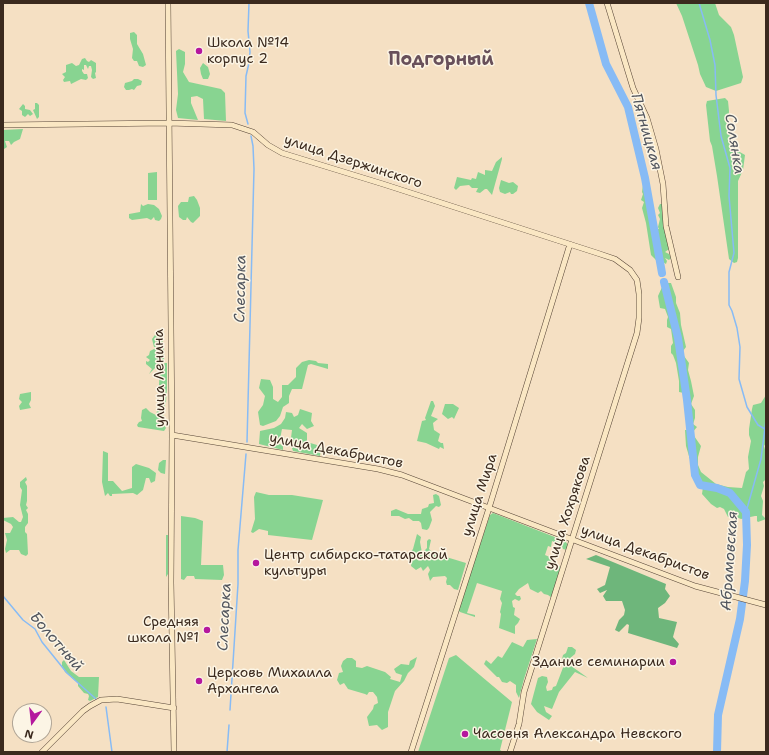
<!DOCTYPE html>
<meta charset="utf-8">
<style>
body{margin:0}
#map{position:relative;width:769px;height:755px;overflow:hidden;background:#f5e0c3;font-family:"Shantell Sans",sans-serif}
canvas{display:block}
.frame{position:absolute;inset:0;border:4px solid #3b2a1e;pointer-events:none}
.north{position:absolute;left:12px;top:703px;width:40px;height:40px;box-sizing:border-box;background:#fcf5e5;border:1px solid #afa495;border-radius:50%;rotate:195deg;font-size:11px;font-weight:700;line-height:16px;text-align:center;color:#3b2a1e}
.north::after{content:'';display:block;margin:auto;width:14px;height:18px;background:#b5179e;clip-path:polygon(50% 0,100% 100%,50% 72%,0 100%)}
</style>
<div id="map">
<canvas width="769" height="755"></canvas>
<div class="frame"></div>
<div class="north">N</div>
</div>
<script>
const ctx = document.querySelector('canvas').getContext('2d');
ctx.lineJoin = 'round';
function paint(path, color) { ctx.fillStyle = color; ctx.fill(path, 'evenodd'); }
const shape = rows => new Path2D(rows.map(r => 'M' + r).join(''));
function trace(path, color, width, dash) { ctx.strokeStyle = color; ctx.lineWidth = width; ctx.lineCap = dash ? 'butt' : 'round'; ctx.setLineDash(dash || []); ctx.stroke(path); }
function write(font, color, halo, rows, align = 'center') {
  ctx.font = font + ' "Shantell Sans",sans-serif'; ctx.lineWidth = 3; ctx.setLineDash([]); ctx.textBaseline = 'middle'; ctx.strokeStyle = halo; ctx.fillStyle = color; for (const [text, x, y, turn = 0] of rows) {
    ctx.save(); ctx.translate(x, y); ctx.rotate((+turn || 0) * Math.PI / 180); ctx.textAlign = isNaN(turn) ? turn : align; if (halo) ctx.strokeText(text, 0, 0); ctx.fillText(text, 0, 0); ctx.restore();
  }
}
paint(shape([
 [676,3,715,3,719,15,731,27,734,35,743,77,741,83,716,91,706,87,700,74,698,65,682,16],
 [134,32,137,35,137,44,143,54,146,65,143,67,139,66,137,61,134,61,132,58,133,49,130,39,130,33],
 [179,49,185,52,185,64,183,72,189,82,221,89,225,93,226,121,204,119,203,99,197,96,191,97,191,103,198,120,178,118,176,110,178,94,176,51],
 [85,58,87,61,89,62,91,60,96,63,96,72,95,73,96,78,93,79,91,77,92,70,91,66,89,66,88,69,86,65,84,65,84,70,82,69,82,71,84,74,87,74,88,78,86,80,81,79,71,84,70,81,64,82,63,80,65,77,62,74,66,72,66,65,72,63,76,66,79,65,82,59],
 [203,63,208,67,210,74,208,79,203,79,201,74,200,68],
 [134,79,138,79,142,81,141,85,137,86,134,90,132,89,129,90,126,90,124,87,125,83,132,81],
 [725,98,728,101,729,111,728,121,731,147,745,155,743,170,738,181,738,258,737,262,734,263,729,259,717,176,712,146,710,141,706,105,707,101],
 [35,103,37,103,39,105,39,117,37,119,33,110,35,109],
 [23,104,25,106,25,109,30,110,33,114,30,116,28,114,25,117,22,115,22,111,19,109],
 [23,129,20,139,14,142,11,145,9,141,5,141,7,147,4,149,3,147,3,130],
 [502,157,502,159,492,195,487,189,485,189,480,193,476,192,478,188,472,188,469,185,460,186,456,190,454,188,457,177,471,180,472,178,476,179,478,172,485,175,485,170,492,171,496,162],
 [645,171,649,188,657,229,659,229,658,227,660,219,658,215,660,213,658,208,660,204,663,204,669,249,665,252,669,254,671,258,669,260,665,258,667,261,666,264,663,262,658,262,651,255,646,223,642,208,644,202,641,200,643,194,642,192],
 [157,172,157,200,148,200,148,173],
 [501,180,509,183,513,182,518,186,517,191,513,194,511,194,510,192,505,194,500,192,499,188],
 [194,196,197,200,200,208,200,216,193,223,191,222,187,217,186,220,183,220,179,217,178,206,181,202,188,202,189,197],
 [141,204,143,206,148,204,154,205,159,209,162,216,161,219,159,221,155,220,154,217,151,220,147,218,132,220,129,218,129,214,140,212],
 [666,283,671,283,676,297,676,303,680,313,681,325,686,347,683,351,684,356,689,363,688,370,691,381,694,396,691,404,695,410,695,418,693,424,697,427,692,433,701,446,698,457,698,465,701,472,716,484,728,487,742,488,746,472,749,469,748,457,751,441,749,435,749,429,752,409,753,405,761,403,766,395,766,443,764,446,766,453,766,479,763,482,764,486,761,496,763,501,762,515,766,519,758,522,757,521,757,516,755,516,741,519,731,515,728,517,724,509,720,507,717,508,711,504,702,494,703,487,701,482,700,481,697,482,696,480,686,446,685,430,691,430,693,428,687,426,688,422,685,415,686,412,684,393,679,392,679,381,676,363,673,355,671,353,671,346,673,343,671,329,667,327,667,320,668,317,665,309,660,308,658,296,663,285],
 [155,335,161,335,163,339,162,345,164,347,164,359,149,374,152,369,146,364,146,361,148,362,150,360,146,357,149,355,150,351,160,346,156,341,155,342,156,347,154,347,152,339],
 [309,360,316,361,318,363,328,364,328,369,311,364,308,365,302,389,292,389,289,396,289,403,283,407,280,416,276,421,263,426,260,425,258,412,263,405,265,396,259,388,261,379,270,380,273,387,273,399,278,402,282,397,282,385,288,385,296,377,296,368,302,362],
 [165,363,167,363,167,388,166,401,163,412,164,425,166,428,164,431,138,427,137,425,139,422,142,421,141,418,142,410,146,408,150,412,156,415,157,411,157,405,161,403,163,397,161,396,159,385,160,367],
 [31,392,31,400,29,404,31,408,20,410,19,406,22,402,19,399,20,394],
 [431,401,433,401,435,406,431,416,438,419,433,423,434,430,440,434,438,441,441,443,443,443,444,449,440,447,439,449,426,443,417,441,422,421,426,420,425,418],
 [445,404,453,404,459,408,454,419,452,417,448,419,442,414],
 [300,409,312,413,311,421,314,426,307,429,302,424,299,428,307,433,307,442,317,445,321,448,320,456,293,451,292,448,290,446,292,430,282,429,279,444,283,445,283,450,259,444,260,431,274,428,281,424,285,418,286,412,292,413,294,417,298,415],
 [103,451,108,453,108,481,113,481,122,491,132,488,132,467,136,464,149,468,156,473,155,481,151,483,149,478,146,478,143,490,137,495,133,493,112,494,112,496,110,496,108,493,105,496,102,482],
 [163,460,166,460,165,474,161,473,158,470,159,463],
 [26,477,27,480,25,482,27,486,27,501,26,505,28,508,26,510,28,514,28,523,25,527,25,532,27,534,28,554,26,556,21,554,19,550,10,550,6,553,5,549,7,540,5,533,10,533,13,527,11,524,3,520,3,518,13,517,19,522,21,522,23,517,20,505,22,490,20,487,20,482],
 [256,492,269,495,292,495,323,500,312,540,268,535,268,531,259,529,253,533,251,532,255,519,254,497],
 [436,494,439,496,441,505,439,507,436,506,430,512,432,520,429,528,427,530,422,529,421,523,419,521,413,521,409,518,405,519,399,516,391,516,391,511,396,509,408,514,421,514,422,509,428,507,429,504,434,503,433,495],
 [493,513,565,541,568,545,567,550,563,549,562,546,552,541,551,547,548,546,545,555,552,558,560,567,560,570,552,598,548,595,544,594,541,591,538,593,530,589,528,583,519,589,515,594,517,596,520,596,521,599,519,601,515,599,512,601,513,607,515,608,514,615,520,619,518,623,515,626,515,634,499,628,501,614,500,612,502,603,500,599,502,591,477,583,467,613,475,615,475,617,460,612,458,610,490,515],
 [181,516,195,518,203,521,201,565,223,565,224,575,222,580,195,579,194,576,187,576,184,580,181,579],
 [417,534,421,537,420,542,422,553,427,548,427,541,429,539,431,540,429,549,433,553,466,563,458,590,454,589,450,585,447,585,446,582,447,578,445,576,433,577,430,581,428,574,430,570,428,566,423,571,421,567,416,570,411,566,412,560,408,556,413,549],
 [166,535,168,535,168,574,166,577],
 [537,639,524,679,519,698,516,692,516,685,510,681,507,683,502,682,499,677,497,677,484,664,486,660,491,664,498,656,502,658,512,642,523,647,527,640],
 [568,647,572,647,576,650,575,654,569,659,567,663,588,678,575,672,559,692,552,709,544,706,546,712,552,716,549,720,537,712,531,704,538,678,542,676,547,677,548,682,546,687,547,691,552,690,553,687,556,686,564,665,561,663,563,655,566,653],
 [456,655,512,702,500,750,503,752,418,752,449,658],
 [417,657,414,667,408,673,404,681,395,691,388,712,388,727,382,730,377,725,369,726,367,717,373,709,374,705,378,703,377,697,373,692,369,692,367,695,365,694,348,689,344,683,340,685,337,680,339,673,343,672,341,666,343,661,347,658,352,658,356,661,356,667,362,668,367,666,385,672,391,677,390,679,400,682,402,675,396,673,394,669,401,664,409,665,410,661],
 [64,660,71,671,79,677,99,677,98,697,90,701,88,700,89,696,88,694,84,693,78,686,78,683,65,672,62,666,62,662]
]), '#88d491');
paint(shape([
 [596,555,666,584,665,589,670,596,665,603,658,608,659,618,677,622,673,637,679,644,677,648,628,633,629,625,627,624,619,632,615,630,619,620,624,615,625,610,622,601,606,601,603,596,607,590,600,593,597,589,605,585,610,567,586,559]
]), '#6eb67b');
trace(shape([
 [699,3,710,40,715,65,716,95,721,136,730,168,729,196,734,253,729,272,729,305,732,311,737,328,740,347,739,379,747,407,758,425,765,429],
 [248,124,245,113,246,76,249,63,250,52,248,31,249,3],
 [247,442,254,169,253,146,251,136],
 [746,512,761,459,766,420],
 [3,596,23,620,35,629,42,642,67,673,96,699],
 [106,707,112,752],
 [230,710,238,584,238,550,246,454],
 [227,752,229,725]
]), '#87bbf5', 1.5);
trace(shape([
 [589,3,606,64,628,107,645,178,662,273],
 [664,282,678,338,687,400,695,475,700,485,717,488,730,493,746,512,747,545,745,581,740,619,718,715,717,752]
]), '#87bbf5', 8);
const secondary = shape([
 [168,3,172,435,171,582,174,752],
 [607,3,633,88,647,118,656,149,663,184,666,226,678,277],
 [3,125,169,123,232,125,253,132,268,145,282,153,383,184,597,253,615,259,630,270,637,280,639,294,639,318,637,333,524,692,519,724,510,752],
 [172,435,378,469,402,475,695,586,766,605],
 [42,752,83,711,90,706,101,700,117,699,174,708],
 [411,752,489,508,570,244]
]);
trace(secondary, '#574537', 6);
trace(secondary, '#fae7c3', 5);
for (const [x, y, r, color] of [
 [199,51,4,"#b5179e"],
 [256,563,4,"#b5179e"],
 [207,630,4,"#b5179e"],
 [673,662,4,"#b5179e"],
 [199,681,4,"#b5179e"],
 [465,734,4,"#b5179e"]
]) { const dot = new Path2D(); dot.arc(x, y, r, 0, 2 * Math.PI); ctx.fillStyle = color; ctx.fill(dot); trace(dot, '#fcf5e5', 1.5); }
write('14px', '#3b2a1e', '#fcf5e5', [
 ["Школа №14",207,43],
 ["корпус 2",207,59],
 ["Центр сибирско-татарской",264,555],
 ["культуры",264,571],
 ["Средняя",199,622,"right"],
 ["школа №1",199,638,"right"],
 ["Здание семинарии",665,662,"right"],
 ["Церковь Михаила",207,673],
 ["Архангела",207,689],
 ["Часовня Александра Невского",473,734]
], 'left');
write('14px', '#3b2a1e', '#fcf5e5', [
 ["улица Дзержинского",353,162,18],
 ["улица Ленина",160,378,-91],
 ["улица Декабристов",336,451,11],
 ["улица Мира",480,495,-72],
 ["улица Хохрякова",568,513,-72],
 ["улица Декабристов",645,553,20]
]);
write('italic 15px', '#52565e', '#fcf5e5', [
 ["Пятницкая",646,132,74],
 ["Солянка",734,144,81],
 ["Слесарка",241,289,-89],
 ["Абрамовская",730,561,-86],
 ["Слесарка",225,617,-87],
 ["Болотный",56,642,49]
]);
write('bold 18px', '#68505a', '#fcf5e5', [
 ["Подгорный",441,60]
]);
</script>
